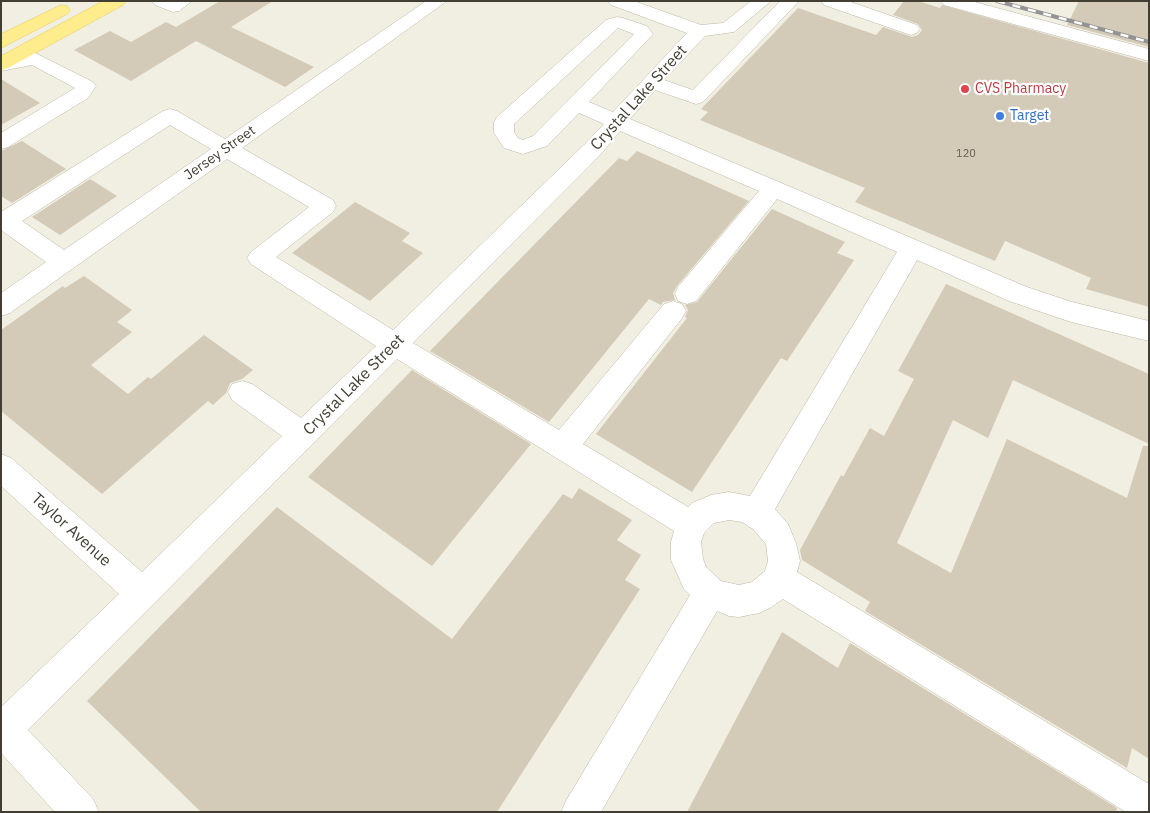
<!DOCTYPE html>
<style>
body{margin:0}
#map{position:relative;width:1150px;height:813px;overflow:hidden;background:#f1eee2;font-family:"IBM Plex Sans",sans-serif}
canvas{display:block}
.frame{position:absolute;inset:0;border:2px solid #433e33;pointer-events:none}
</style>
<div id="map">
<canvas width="1150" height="813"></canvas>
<div class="frame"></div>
</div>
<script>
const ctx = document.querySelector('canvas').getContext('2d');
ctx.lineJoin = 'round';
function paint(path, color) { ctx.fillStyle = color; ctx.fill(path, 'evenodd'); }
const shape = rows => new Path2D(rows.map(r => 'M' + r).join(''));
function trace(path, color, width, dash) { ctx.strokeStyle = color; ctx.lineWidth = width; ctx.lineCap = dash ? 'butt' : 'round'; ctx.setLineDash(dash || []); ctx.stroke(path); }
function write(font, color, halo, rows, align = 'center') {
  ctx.font = font + ' "IBM Plex Sans",sans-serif'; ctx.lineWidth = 4.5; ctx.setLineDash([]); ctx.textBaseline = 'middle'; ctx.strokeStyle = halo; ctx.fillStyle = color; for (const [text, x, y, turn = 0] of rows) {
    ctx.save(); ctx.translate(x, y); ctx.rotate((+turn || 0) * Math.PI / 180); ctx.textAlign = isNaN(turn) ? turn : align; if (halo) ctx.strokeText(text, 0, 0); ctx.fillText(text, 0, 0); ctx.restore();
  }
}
paint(shape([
 [220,1,273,1,231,27,314,67,285,87,196,41,131,81,74,50,110,31,131,42,166,22,176,27],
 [904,1,918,1,940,8,942,5,1149,63,1149,307,1086,289,1091,278,1005,241,995,261,855,202,865,188,700,120,708,112,701,109,798,8,876,35,883,27,912,37,918,35,922,30,918,24,893,15],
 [1079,1,1149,1,1149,47,1067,25],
 [1,79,40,103,1,125],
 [22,141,66,169,12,203,1,196,1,151],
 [637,151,749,201,677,286,673,293,675,300,663,302,661,305,649,299,549,422,430,351,619,158,627,161],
 [90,179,117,196,60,235,32,217],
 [355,202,410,233,402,241,423,253,370,301,292,253],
 [772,209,845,242,837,253,854,260,787,361,781,358,692,492,596,434,687,318,685,317,688,310,685,305,697,302],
 [84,276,132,310,117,322,132,332,91,365,128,394,148,377,151,379,204,335,253,370,242,379,230,383,226,393,213,405,208,401,102,494,1,411,1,330,63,286,65,288],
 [946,284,1149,374,1149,444,1013,380,988,438,953,420,897,543,951,573,1007,439,1127,498,1143,446,1149,446,1149,759,1132,748,1127,768,865,611,870,602,802,560,800,550,841,475,843,477,870,428,884,436,914,379,898,371],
 [412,370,531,444,432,566,308,477],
 [579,488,632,520,617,540,641,555,625,580,640,589,497,812,201,812,87,701,277,507,452,639,563,494,572,499],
 [782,632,838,668,850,643,1117,808,1116,812,687,812]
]), '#d3cbb7');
const minor = shape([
 [152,1,192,1,179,11,173,12,155,5,152,1],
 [426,1,447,1,242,148,333,200,336,206,333,212,276,257,393,330,585,144,604,124,579,113,547,146,523,154,504,148,494,133,494,122,497,117,606,20,617,17,623,18,647,26,653,34,589,102,613,112,687,33,611,5,608,1,634,1,701,25,723,23,751,1,771,1,734,32,705,36,664,80,693,90,780,1,799,1,703,102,696,104,655,90,630,119,1027,287,1072,302,1149,321,1149,341,1071,322,1009,301,917,260,775,509,788,524,796,543,800,561,797,572,1149,784,1149,812,1126,812,783,599,770,608,759,613,739,617,729,616,717,611,601,812,561,812,567,799,690,595,684,589,671,560,671,542,674,531,397,359,28,730,93,799,99,812,55,812,1,753,1,707,119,594,1,486,1,454,11,458,142,572,282,436,232,400,228,392,232,384,242,381,252,384,301,418,376,346,251,264,247,258,251,252,309,207,227,159,10,313,1,316,1,293,46,262,1,230,1,212,163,111,170,109,177,111,225,139,426,1],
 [618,28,634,34,533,136,523,140,518,138,514,132,514,124,618,28],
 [170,125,211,149,64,250,22,221,170,125],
 [620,131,759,191,678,287,675,294,678,301,687,304,696,301,777,199,897,252,750,496,729,492,711,495,692,503,688,507,583,444,682,318,686,311,682,304,673,301,664,304,559,430,413,343,601,154,620,131],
 [729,520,742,522,753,529,766,544,768,561,765,571,752,582,739,585,721,581,706,567,703,559,701,542,704,533,714,523,729,520],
 [821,1,848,1,917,25,920,29,917,33,911,35,905,33,824,5,821,1],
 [941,1,971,1,1149,49,1149,61,944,5,941,1],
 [35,53,93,82,96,86,88,98,8,147,1,149,1,133,75,88,32,65,1,71,1,59,35,53]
]);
const major = shape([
 [103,1,126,1,123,5,8,68,1,70,1,56,103,1],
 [61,5,67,6,70,10,67,14,1,48,1,34,61,5]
]);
trace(minor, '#bdb7a5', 1);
trace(major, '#e5cb5d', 1);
paint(minor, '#fff');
paint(major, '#ffec8d');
const rail = shape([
 [997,1,1149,42]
]);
trace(rail, '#939393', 4);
trace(rail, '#fff', 2.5, [8]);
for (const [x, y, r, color] of [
 [965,89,5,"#e0444e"],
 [1000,116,5,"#3f7fe0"]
]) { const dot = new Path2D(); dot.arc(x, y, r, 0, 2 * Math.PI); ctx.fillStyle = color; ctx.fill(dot); trace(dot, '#fff', 2); }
write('11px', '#676154', null, [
 ["120",966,154]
]);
write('14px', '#be3a42', '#fff', [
 ["CVS Pharmacy",975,89]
], 'left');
write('14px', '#366cbe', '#fff', [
 ["Target",1010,116]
], 'left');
write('14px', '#433e33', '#fff', [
 ["Jersey Street",220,153,-35]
]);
write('16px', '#433e33', '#fff', [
 ["Crystal Lake Street",639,98,-48],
 ["Crystal Lake Street",354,385,-45],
 ["Taylor Avenue",71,530,42]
]);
</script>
